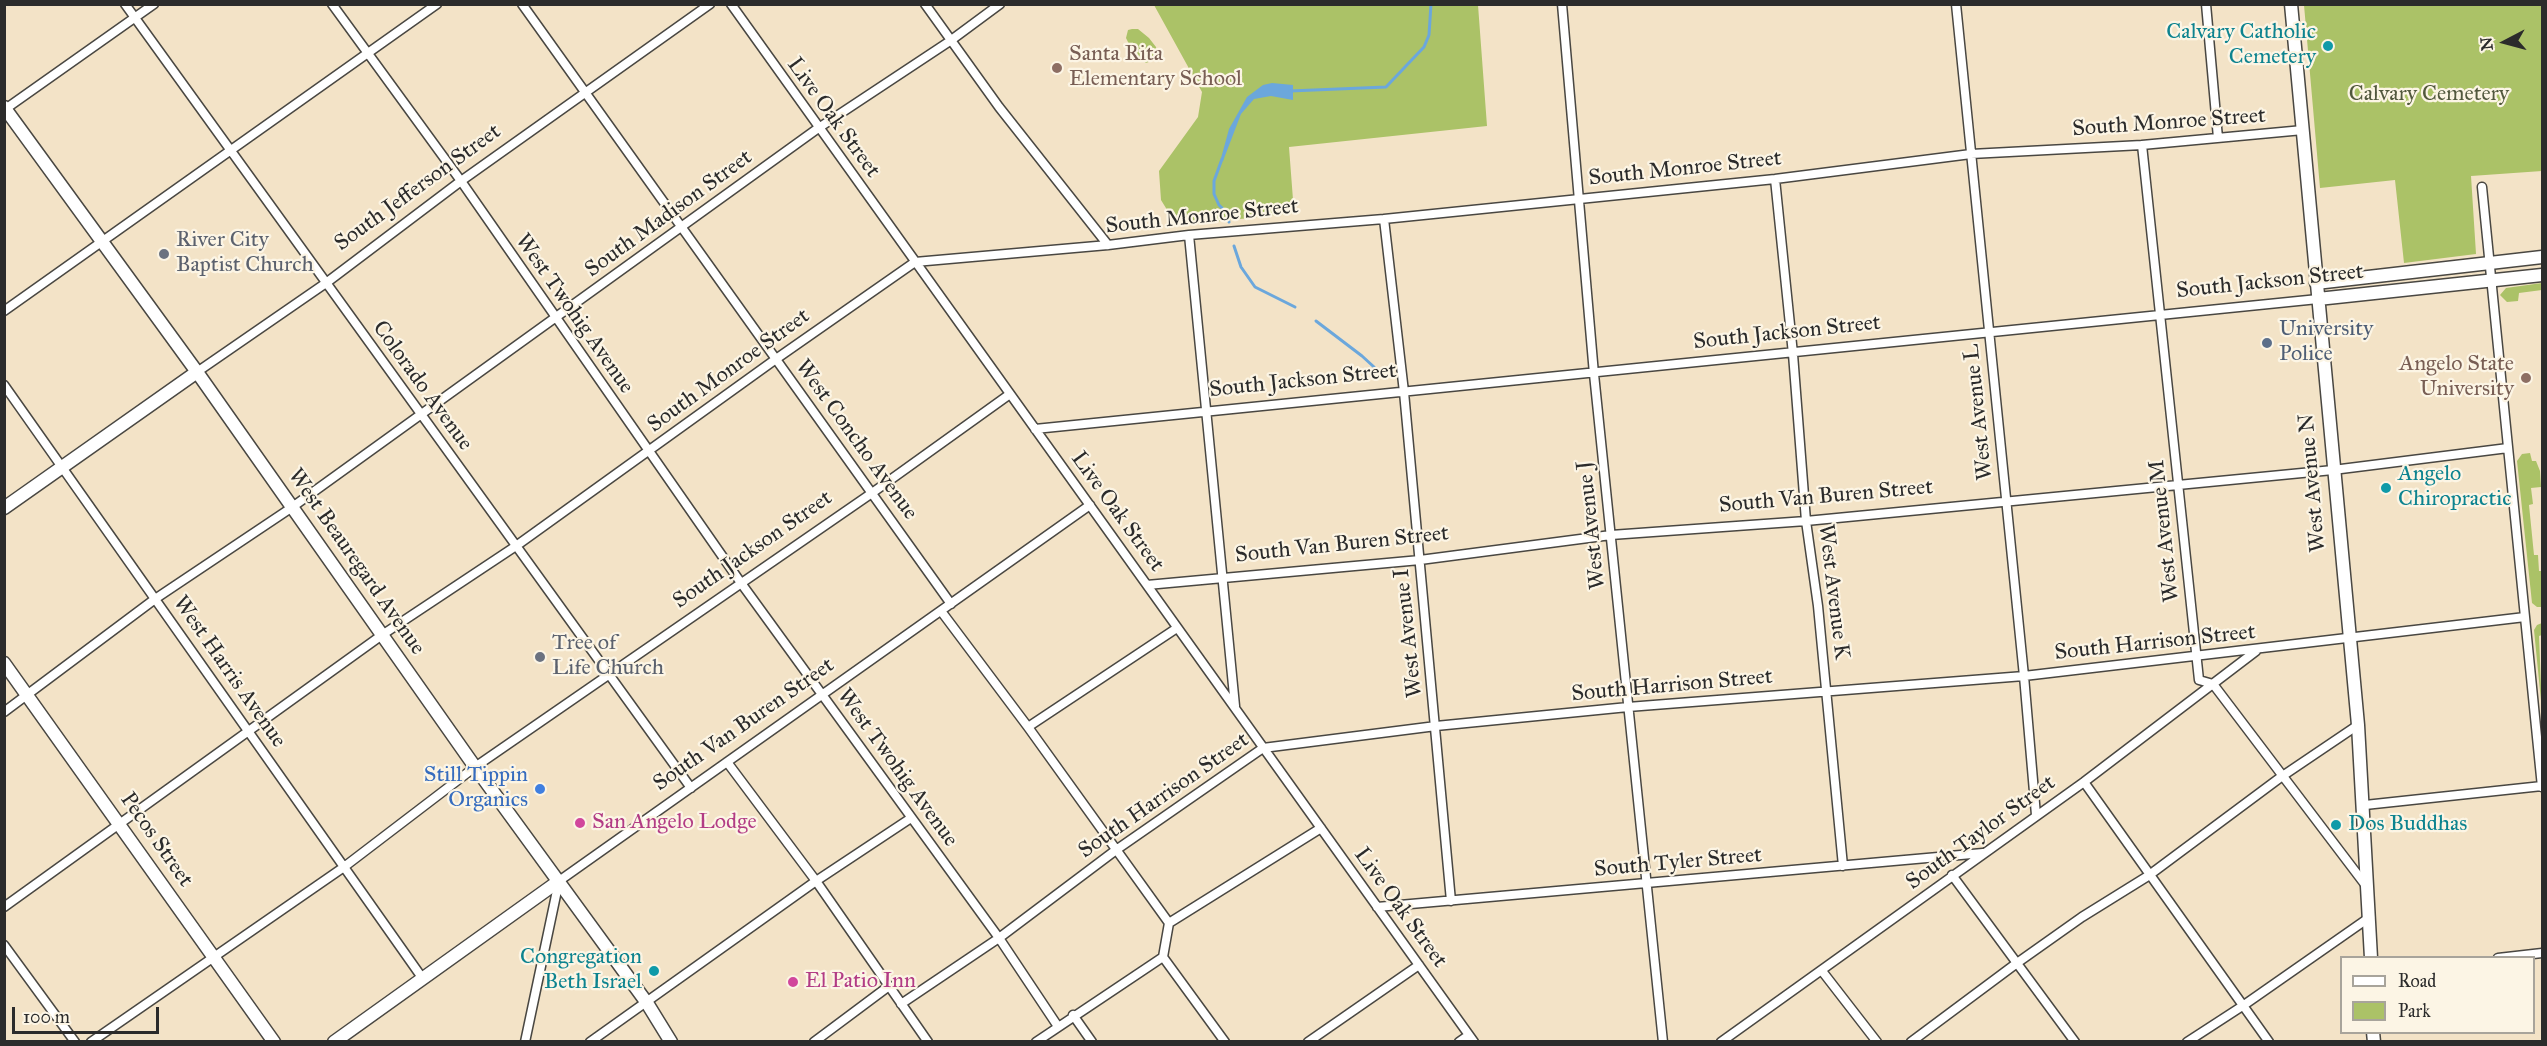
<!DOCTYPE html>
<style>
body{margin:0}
#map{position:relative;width:2547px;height:1046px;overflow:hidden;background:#f3e3c7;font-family:"IM FELL Great Primer",serif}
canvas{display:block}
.frame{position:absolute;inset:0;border:6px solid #2b2b2b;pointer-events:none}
.legend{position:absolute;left:2340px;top:956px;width:195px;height:78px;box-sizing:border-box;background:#fcf5e5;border:2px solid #a8a49b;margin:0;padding:8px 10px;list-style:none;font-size:18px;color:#2b2b2b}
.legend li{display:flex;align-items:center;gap:12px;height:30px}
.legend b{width:30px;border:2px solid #a8a49b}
.north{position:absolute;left:2475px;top:12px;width:60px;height:60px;-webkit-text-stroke:4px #fcf5e5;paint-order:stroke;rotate:264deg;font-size:16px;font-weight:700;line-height:24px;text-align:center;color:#2b2b2b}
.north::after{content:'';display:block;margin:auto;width:21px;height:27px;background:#2b2b2b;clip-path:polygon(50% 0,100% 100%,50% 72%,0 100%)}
.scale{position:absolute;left:12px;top:1007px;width:147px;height:27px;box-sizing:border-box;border:3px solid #2b2b2b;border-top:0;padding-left:8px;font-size:18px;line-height:21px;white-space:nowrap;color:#2b2b2b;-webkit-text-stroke:4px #fcf5e5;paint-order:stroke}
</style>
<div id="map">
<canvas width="2547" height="1046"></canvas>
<div class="frame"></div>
<ul class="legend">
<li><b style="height:8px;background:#fff"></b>Road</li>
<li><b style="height:16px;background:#abc267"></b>Park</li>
</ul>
<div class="north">N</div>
<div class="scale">100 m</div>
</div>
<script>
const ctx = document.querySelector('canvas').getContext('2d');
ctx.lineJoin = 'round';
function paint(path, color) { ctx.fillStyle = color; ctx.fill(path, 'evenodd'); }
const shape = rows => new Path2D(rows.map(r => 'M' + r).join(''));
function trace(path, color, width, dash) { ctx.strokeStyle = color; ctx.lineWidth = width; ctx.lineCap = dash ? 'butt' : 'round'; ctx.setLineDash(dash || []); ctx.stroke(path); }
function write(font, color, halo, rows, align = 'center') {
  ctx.font = font + ' "IM FELL Great Primer",serif'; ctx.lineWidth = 4.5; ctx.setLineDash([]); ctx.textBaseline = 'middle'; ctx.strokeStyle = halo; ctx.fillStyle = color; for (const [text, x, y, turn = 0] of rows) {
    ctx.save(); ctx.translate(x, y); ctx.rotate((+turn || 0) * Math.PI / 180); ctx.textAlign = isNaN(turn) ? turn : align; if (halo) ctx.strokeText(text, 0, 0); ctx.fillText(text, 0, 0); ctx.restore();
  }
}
paint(shape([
 [1154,5,1478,5,1487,126,1289,147,1294,213,1177,226,1161,200,1159,171,1198,117,1202,92],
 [2304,5,2542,5,2542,171,2471,176,2476,254,2404,263,2395,180,2320,188],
 [1132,29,1138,29,1149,38,1156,47,1158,58,1146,63,1134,54,1126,38,1128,30],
 [2542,283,2542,290,2519,293,2518,301,2507,302,2500,295,2506,288],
 [2530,453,2532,461,2536,461,2540,471,2541,487,2531,488,2533,504,2529,505,2534,555,2538,555,2539,571,2542,571,2542,607,2537,607,2532,603,2517,461,2522,454],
 [2542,623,2542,635,2539,636,2542,711,2534,630,2537,625]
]), '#abc267');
paint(shape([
 [1272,83,1293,85,1293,100,1271,96,1254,99,1241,114,1223,161,1220,162,1229,129,1247,97,1263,85]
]), '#6ba7dc');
trace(shape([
 [1290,91,1386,87,1424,47,1429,35,1431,4],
 [1222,159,1214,181,1214,194,1219,205,1227,213,1229,222],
 [1234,246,1241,267,1255,287,1295,307],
 [1316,321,1362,356,1386,378]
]), '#6ba7dc', 3);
const street = shape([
 [125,4,691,788],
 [332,4,461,181,741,583,999,938,1057,1025],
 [522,4,951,604],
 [731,4,1474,1042],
 [925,4,999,107,1108,245],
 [1562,4,1594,374,1663,1042],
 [1956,4,2024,676,2036,815],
 [2206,4,2218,138],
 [4,110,154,4],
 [2142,145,2199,680,2213,684,2367,887],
 [1775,179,1793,354,1806,521,1818,606,1843,866],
 [2482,187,2542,787],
 [1384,219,1404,392,1451,901],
 [1189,235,1235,706],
 [4,311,437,4],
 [197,372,326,283,461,181,710,4],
 [4,385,423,979],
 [1035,429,2318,299],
 [1147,585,1420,560,1611,535,1806,521,2333,470,2508,448],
 [941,611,1028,727,1169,923,1163,957,1225,1042],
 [4,712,155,599,291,508,817,129,950,41,1000,4],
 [1028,727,1177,628],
 [727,762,816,881,928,1042],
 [2084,782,2269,1042],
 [2365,805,2542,786],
 [1952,875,2075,1042],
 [4,907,382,635,516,546,776,359,915,262,1108,245,1189,235,1384,219,1775,179,1971,154,2142,145,2303,130],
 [1377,907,1983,853],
 [1169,923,1321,828],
 [4,945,75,1042],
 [2498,958,2542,953],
 [1822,971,1877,1042],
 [901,1004,999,938,1116,850,1263,748,1436,726,1628,707,2024,676,2525,617],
 [1073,1015,1092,1042],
 [91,1042,344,867,475,767,872,493,1010,394],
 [525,1042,559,881,1090,505],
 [590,1042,816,881,911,818],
 [814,1042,889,986],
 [1036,1042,1163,957],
 [1308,1042,1419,965],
 [1459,1042,1469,1035],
 [1721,1042,2084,782,2256,651],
 [1911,1042,2017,963,2082,917,2148,876,2281,777,2358,725],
 [2187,1042,2244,1005,2370,917]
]);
const secondary = shape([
 [2291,4,2358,725,2371,958],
 [2316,283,2542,257],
 [2318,299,2542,275],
 [4,508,197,372],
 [4,663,274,1042],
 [2373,1032,2374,1042],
 [334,1042,559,881]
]);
const primary = shape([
 [4,107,197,372,475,767,647,1003,671,1042]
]);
trace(street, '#494742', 11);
trace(secondary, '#494742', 15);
trace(primary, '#494742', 15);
trace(street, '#fff', 8);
trace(secondary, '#fff', 12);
trace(primary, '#fff', 12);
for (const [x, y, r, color] of [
 [2328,46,6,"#0f9aa8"],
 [1057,68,6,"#8d6e63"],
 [164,254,6,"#6b7280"],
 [2267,343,6,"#5c6f8a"],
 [2526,378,6,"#8d6e63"],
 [2386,488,6,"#0f9aa8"],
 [540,657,6,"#6b7280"],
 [540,789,6,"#3f7fe0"],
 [580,823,6,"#d1479c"],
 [2336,825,6,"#0f9aa8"],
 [654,971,6,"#0f9aa8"],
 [793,982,6,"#d1479c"]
]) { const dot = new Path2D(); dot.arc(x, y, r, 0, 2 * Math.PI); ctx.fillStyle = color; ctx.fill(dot); trace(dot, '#fcf5e5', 2); }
write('22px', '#0d838f', '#fcf5e5', [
 ["Calvary Catholic",2316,33],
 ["Cemetery",2316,58],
 ["Angelo",2398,475,"left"],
 ["Chiropractic",2398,500,"left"],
 ["Dos Buddhas",2348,825,"left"],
 ["Congregation",642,958],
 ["Beth Israel",642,983]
], 'right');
write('22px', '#785e54', '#fcf5e5', [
 ["Santa Rita",1069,55],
 ["Elementary School",1069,80],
 ["Angelo State",2514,365,"right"],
 ["University",2514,390,"right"]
], 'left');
write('22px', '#51583d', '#fcf5e5', [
 ["Calvary Cemetery",2429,95]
]);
write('22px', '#2b2b2b', '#fcf5e5', [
 ["Live Oak Street",833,118,54],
 ["South Monroe Street",2169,123,-4],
 ["South Monroe Street",1685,169,-6],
 ["South Jefferson Street",418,188,-36],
 ["South Madison Street",669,214,-36],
 ["South Monroe Street",1202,217,-6],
 ["South Jackson Street",2270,282,-6],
 ["West Twohig Avenue",574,314,55],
 ["South Jackson Street",1787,333,-6],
 ["South Monroe Street",729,371,-36],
 ["South Jackson Street",1303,381,-6],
 ["Colorado Avenue",422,386,54],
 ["West Avenue L",1979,412,-96],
 ["West Concho Avenue",856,440,54],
 ["West Avenue N",2313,483,-95],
 ["South Van Buren Street",1826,497,-5],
 ["Live Oak Street",1117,512,54],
 ["West Avenue J",1592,525,-96],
 ["West Avenue M",2165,531,-96],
 ["South Van Buren Street",1342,545,-6],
 ["South Jackson Street",753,550,-35],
 ["West Beauregard Avenue",356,562,55],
 ["West Avenue K",1833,592,83],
 ["West Avenue I",1409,633,-96],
 ["South Harrison Street",2155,643,-6],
 ["West Harris Avenue",229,672,55],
 ["South Harrison Street",1672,686,-5],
 ["South Van Buren Street",744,725,-35],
 ["West Twohig Avenue",897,768,54],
 ["South Harrison Street",1164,796,-35],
 ["South Taylor Street",1981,833,-36],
 ["Pecos Street",156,840,55],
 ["South Tyler Street",1678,863,-5],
 ["Live Oak Street",1400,908,54]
]);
write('22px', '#5b616d', '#fcf5e5', [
 ["River City",176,241],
 ["Baptist Church",176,266],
 ["Tree of",552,644],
 ["Life Church",552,669]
], 'left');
write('22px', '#4e5e75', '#fcf5e5', [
 ["University",2279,330],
 ["Police",2279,355]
], 'left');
write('22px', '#366cbe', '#fcf5e5', [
 ["Still Tippin",528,776],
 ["Organics",528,801]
], 'right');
write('22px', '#b23c85', '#fcf5e5', [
 ["San Angelo Lodge",592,823],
 ["El Patio Inn",805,982]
], 'left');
</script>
